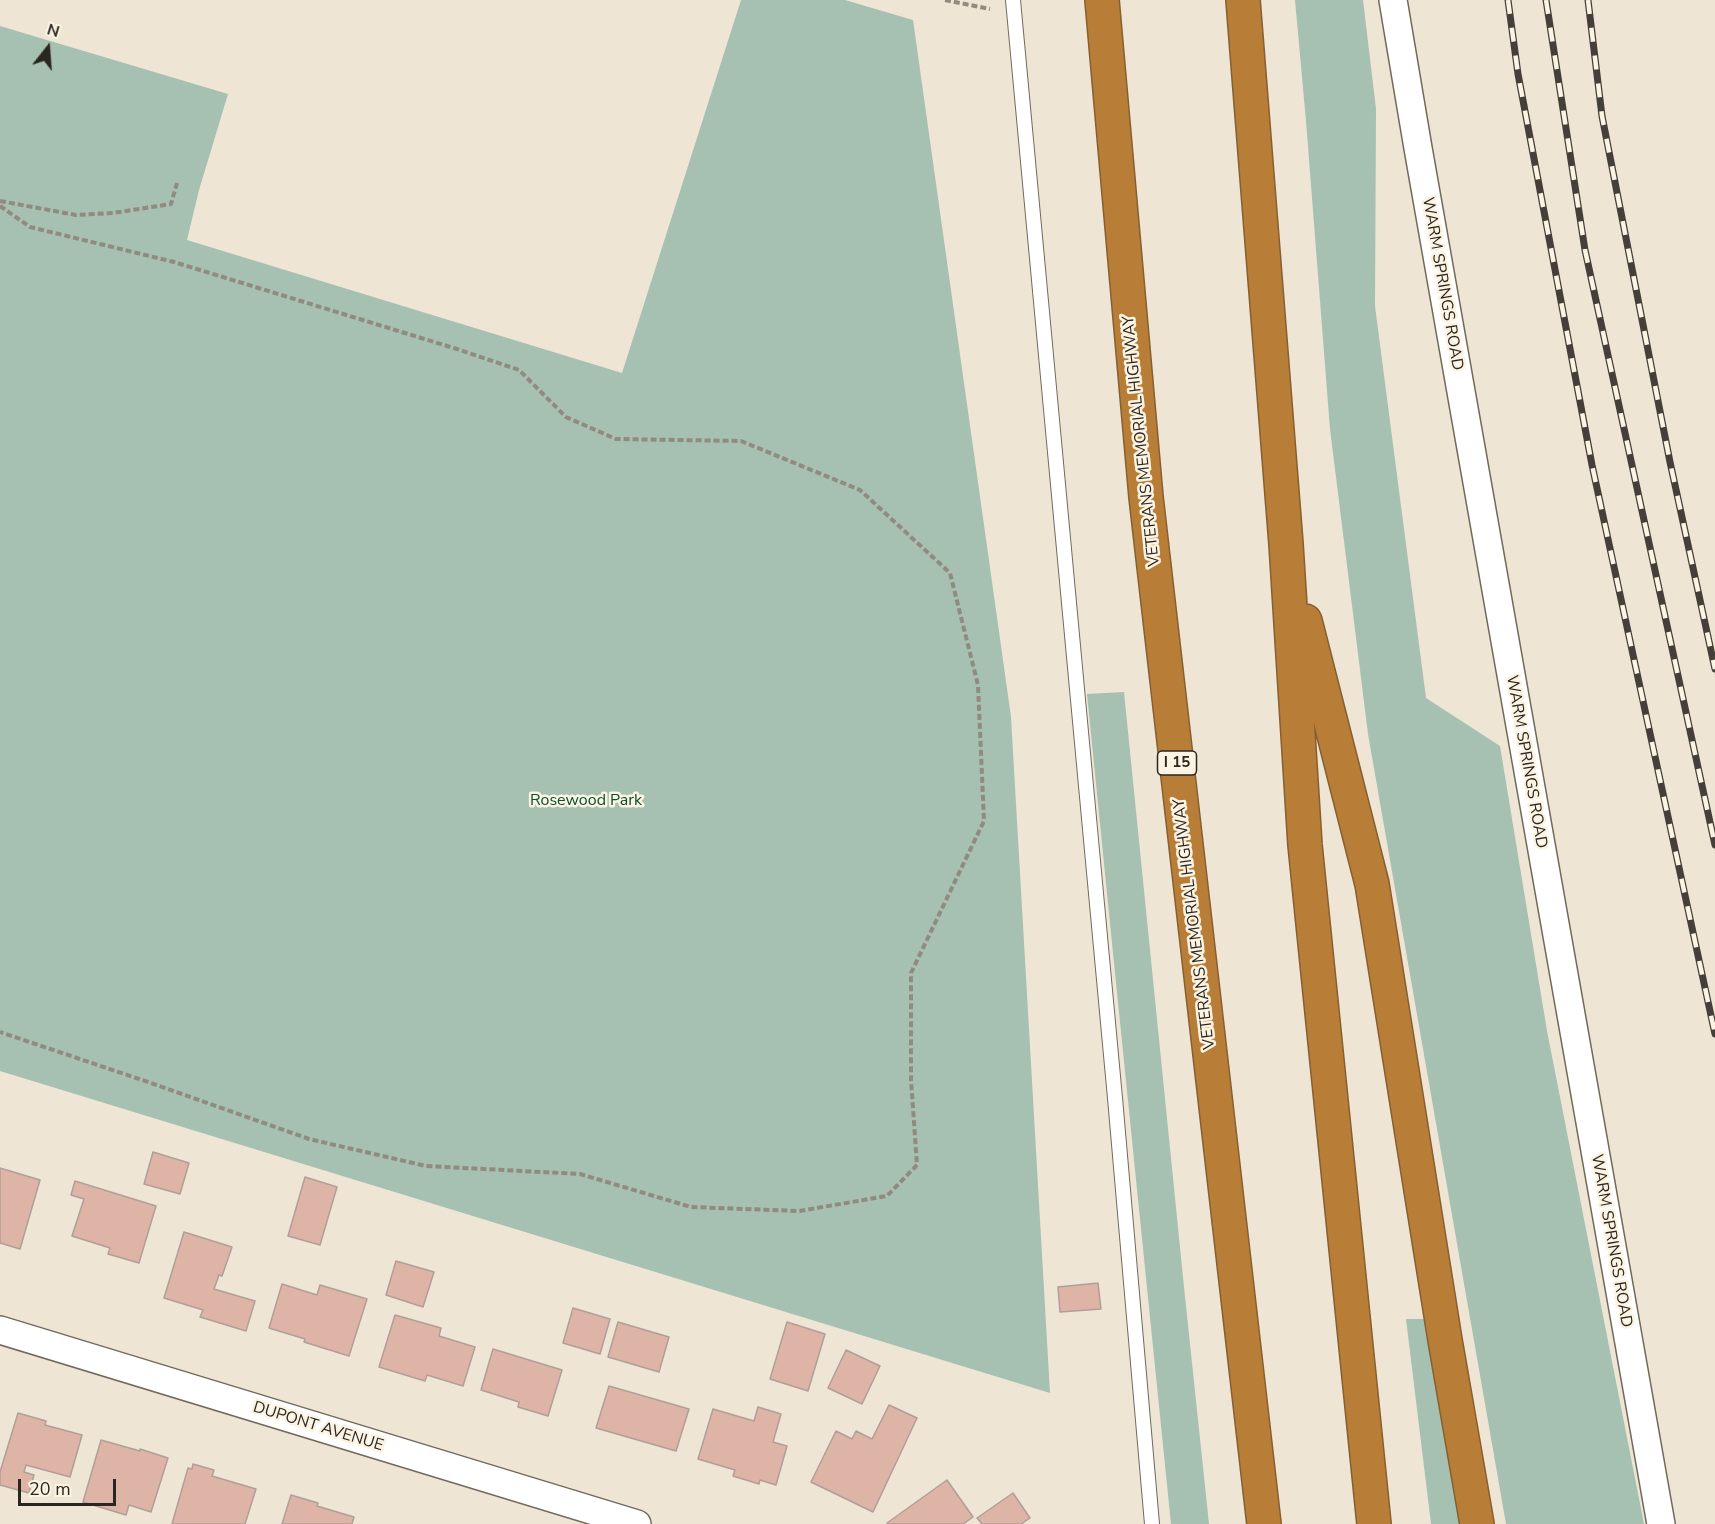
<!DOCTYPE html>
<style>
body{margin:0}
#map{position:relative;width:1715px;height:1524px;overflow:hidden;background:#eee5d5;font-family:"Nunito Sans",sans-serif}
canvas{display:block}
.north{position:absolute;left:18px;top:18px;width:60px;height:60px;-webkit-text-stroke:4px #fcf3e2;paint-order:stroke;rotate:17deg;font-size:16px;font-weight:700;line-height:24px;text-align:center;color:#2a2721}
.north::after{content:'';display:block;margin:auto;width:21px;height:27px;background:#2a2721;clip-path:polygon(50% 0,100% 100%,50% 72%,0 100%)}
.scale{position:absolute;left:18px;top:1479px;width:98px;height:27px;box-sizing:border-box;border:3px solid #2a2721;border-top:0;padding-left:8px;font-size:18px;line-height:21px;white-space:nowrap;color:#2a2721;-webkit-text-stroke:4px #fcf3e2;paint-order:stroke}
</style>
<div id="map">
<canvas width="1715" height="1524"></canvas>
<div class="north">N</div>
<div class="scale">20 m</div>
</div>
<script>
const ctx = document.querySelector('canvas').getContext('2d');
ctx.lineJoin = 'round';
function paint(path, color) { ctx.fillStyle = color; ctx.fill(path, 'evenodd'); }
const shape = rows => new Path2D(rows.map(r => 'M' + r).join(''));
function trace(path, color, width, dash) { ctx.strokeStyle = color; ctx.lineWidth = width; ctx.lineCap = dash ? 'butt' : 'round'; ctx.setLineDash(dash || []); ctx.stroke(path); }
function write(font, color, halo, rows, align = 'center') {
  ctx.font = font + ' "Nunito Sans",sans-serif'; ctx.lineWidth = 5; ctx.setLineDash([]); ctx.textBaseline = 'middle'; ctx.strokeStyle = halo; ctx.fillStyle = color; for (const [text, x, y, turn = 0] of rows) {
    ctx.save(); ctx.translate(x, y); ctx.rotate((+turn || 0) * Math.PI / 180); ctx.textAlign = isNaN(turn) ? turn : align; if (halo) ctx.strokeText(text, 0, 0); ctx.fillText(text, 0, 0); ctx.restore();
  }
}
paint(shape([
 [741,0,845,0,913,20,1011,717,1050,1393,0,1071,0,26,228,94,199,190,187,240,622,373],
 [1295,0,1363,0,1376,109,1375,306,1426,698,1500,746,1547,1031,1644,1524,1506,1524,1368,734,1330,429,1306,121],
 [1124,692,1184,1287,1209,1524,1171,1524,1113,953,1087,694],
 [1406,1319,1428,1319,1461,1524,1431,1524]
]), '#a6c0b1');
const building = shape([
 [153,1152,189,1163,180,1194,144,1184,153,1152],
 [0,1168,40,1180,20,1249,0,1243,0,1168],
 [305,1177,337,1187,320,1245,288,1236,305,1177],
 [75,1181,156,1206,139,1263,108,1254,110,1248,72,1236,84,1199,71,1195,75,1181],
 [184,1232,232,1247,222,1276,219,1275,214,1289,255,1301,246,1331,200,1317,203,1310,164,1298,184,1232],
 [396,1261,434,1272,423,1307,386,1295,396,1261],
 [1098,1283,1101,1309,1060,1312,1058,1287,1098,1283],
 [282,1284,317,1295,320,1285,367,1299,349,1356,304,1342,305,1339,269,1328,282,1284],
 [573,1308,610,1319,600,1354,563,1343,573,1308],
 [395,1315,441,1328,439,1336,475,1347,463,1386,427,1375,425,1381,379,1367,395,1315],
 [618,1322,669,1337,659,1372,608,1357,618,1322],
 [787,1322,825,1334,808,1391,770,1379,787,1322],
 [493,1349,562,1370,548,1416,518,1407,519,1402,481,1390,493,1349],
 [846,1350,880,1366,862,1404,828,1388,846,1350],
 [609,1386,689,1409,676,1451,596,1428,609,1386],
 [889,1405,917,1418,873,1512,811,1482,836,1431,852,1439,856,1431,872,1439,889,1405],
 [758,1407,781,1414,773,1442,787,1446,776,1485,760,1480,759,1484,733,1476,735,1470,698,1459,713,1409,754,1421,758,1407],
 [18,1413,46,1421,45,1425,82,1435,70,1477,26,1465,24,1472,34,1475,29,1493,0,1485,0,1472,18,1413],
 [101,1440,140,1451,140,1449,168,1458,151,1512,129,1505,126,1515,83,1502,101,1440],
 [193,1464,214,1470,212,1476,256,1489,245,1524,172,1524,188,1468,192,1469,193,1464],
 [947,1480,973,1517,963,1524,888,1524,887,1523,947,1480],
 [1013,1493,1030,1518,1021,1524,982,1524,977,1518,1013,1493],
 [291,1495,318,1503,317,1506,354,1517,352,1524,282,1524,291,1495]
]);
paint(building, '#deb4a6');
trace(building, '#b19e98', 1.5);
const service = shape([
 [1013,0,1115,1098,1152,1524]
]);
const minor = shape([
 [1393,0,1418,148,1661,1524],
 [0,1330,637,1524]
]);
const motorway = shape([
 [1102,0,1146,497,1264,1524],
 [1243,0,1286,544,1305,845,1374,1524],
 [1305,621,1372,884,1445,1340,1477,1524]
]);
trace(service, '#71695b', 16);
trace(minor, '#71695b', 30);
trace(motorway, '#866030', 36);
trace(shape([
 [945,0,990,9],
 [0,201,76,215,113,213,171,204,177,183],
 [0,206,30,227,174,262,457,349,519,370,566,417,616,439,741,441,860,490,950,573,978,685,984,821,911,973,911,1080,917,1165,887,1196,799,1211,691,1207,580,1174,426,1166,309,1139,148,1082,0,1032]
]), '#918b7f', 4, [6, 3]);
trace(service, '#fff', 14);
trace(minor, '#fff', 27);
trace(motorway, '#b87e38', 33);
const rail = shape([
 [1508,0,1518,74,1592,465,1715,1034],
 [1546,0,1585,250,1715,845],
 [1588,0,1602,116,1670,462,1715,669]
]);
trace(rail, '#444039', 7);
trace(rail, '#fcf3e2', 4.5, [14]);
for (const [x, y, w] of [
 [1177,763,39]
]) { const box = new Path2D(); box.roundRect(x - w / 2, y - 12, w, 24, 4.5); ctx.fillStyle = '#fcf3e2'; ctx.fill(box); trace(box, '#2a2721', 1.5); }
write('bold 15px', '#2a2721', null, [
 ["I 15",1177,763]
]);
write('16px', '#2a2721', '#fcf3e2', [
 ["WARM SPRINGS ROAD",1442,284,80],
 ["VETERANS MEMORIAL HIGHWAY",1142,441,-96],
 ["WARM SPRINGS ROAD",1526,762,80],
 ["VETERANS MEMORIAL HIGHWAY",1195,924,-97],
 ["WARM SPRINGS ROAD",1611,1241,80],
 ["DUPONT AVENUE",318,1427,17]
]);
write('16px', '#064f33', '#fcf3e2', [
 ["Rosewood Park",586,801]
]);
</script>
